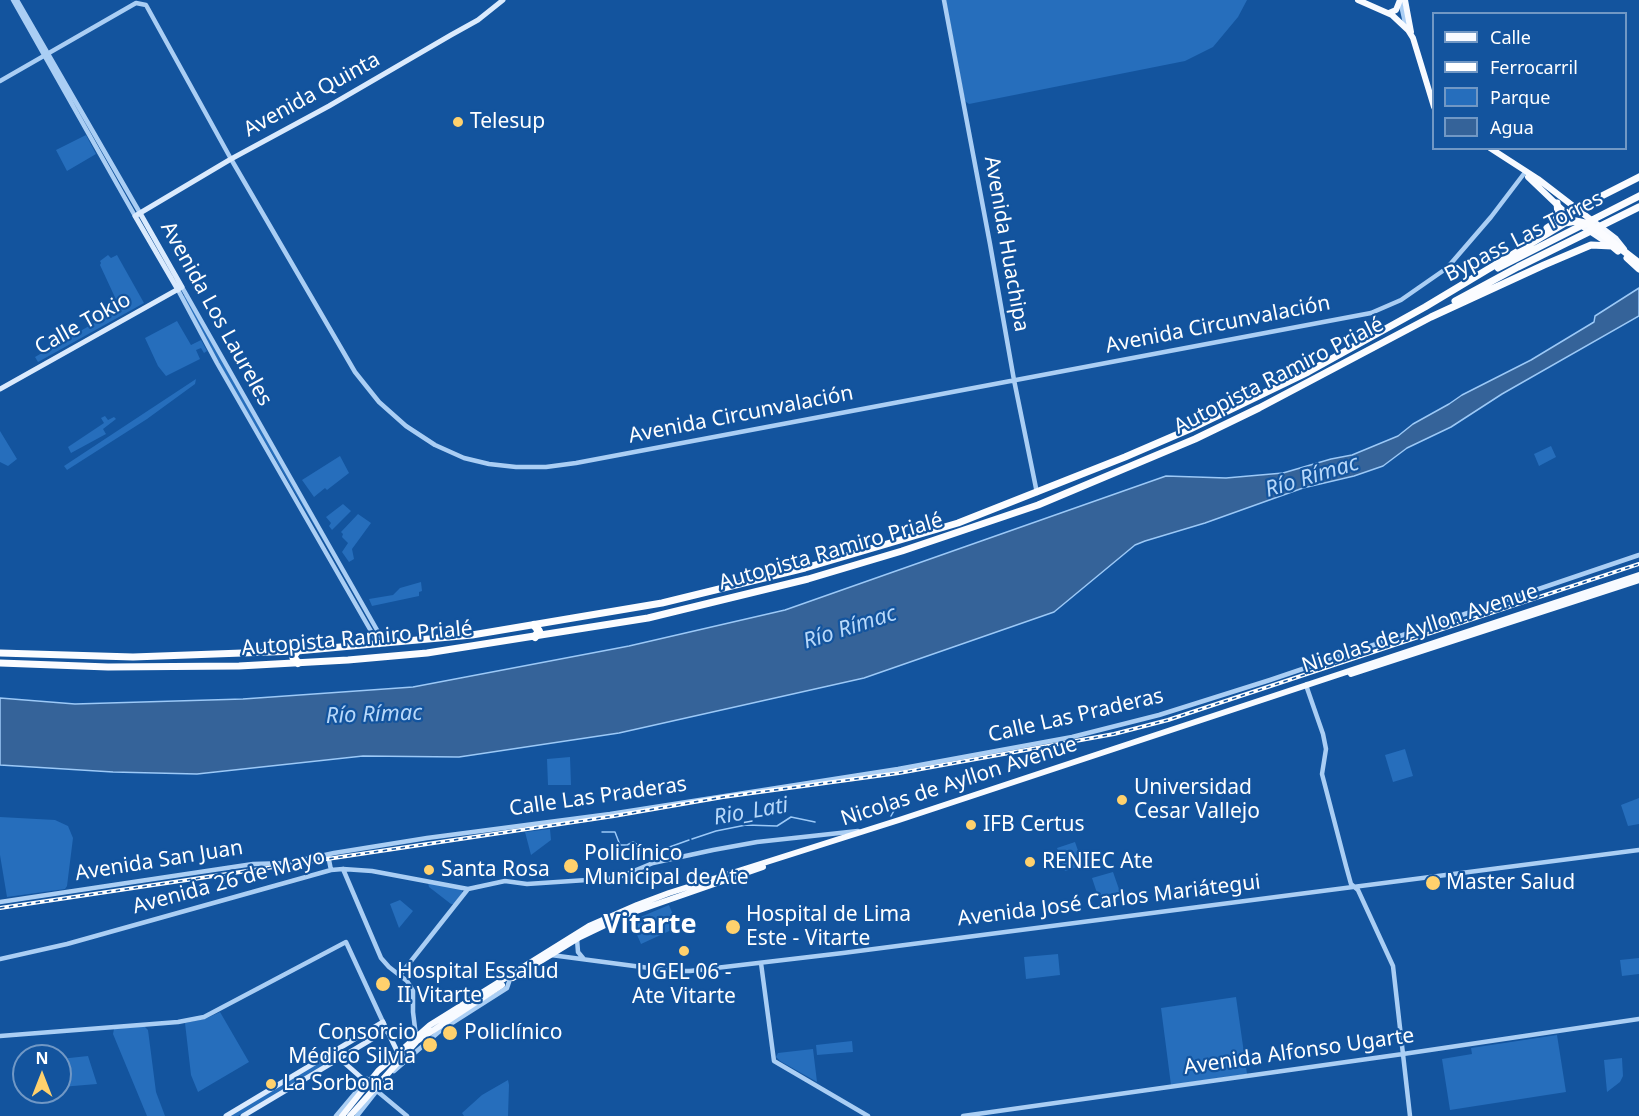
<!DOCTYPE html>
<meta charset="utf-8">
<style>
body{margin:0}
#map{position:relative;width:1639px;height:1116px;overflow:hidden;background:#13549e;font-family:"Noto Sans",sans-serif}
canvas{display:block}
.legend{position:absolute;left:1432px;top:12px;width:195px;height:138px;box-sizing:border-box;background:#13549e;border:2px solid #7198c5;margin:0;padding:8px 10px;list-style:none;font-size:18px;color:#fff}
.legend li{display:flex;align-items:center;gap:12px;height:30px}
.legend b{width:30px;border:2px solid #7198c5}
.north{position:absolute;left:12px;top:1044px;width:60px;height:60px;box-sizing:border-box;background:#13549e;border:2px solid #7198c5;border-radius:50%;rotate:0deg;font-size:16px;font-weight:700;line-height:24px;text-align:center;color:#fff}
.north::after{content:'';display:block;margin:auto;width:21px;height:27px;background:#ffd16d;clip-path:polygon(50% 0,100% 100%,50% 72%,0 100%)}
</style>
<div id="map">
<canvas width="1639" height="1116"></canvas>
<ul class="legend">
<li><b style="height:8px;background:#f7faff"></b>Calle</li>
<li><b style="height:8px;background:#fff"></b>Ferrocarril</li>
<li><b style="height:16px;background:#266ebc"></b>Parque</li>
<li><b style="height:16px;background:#356399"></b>Agua</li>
</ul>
<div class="north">N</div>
</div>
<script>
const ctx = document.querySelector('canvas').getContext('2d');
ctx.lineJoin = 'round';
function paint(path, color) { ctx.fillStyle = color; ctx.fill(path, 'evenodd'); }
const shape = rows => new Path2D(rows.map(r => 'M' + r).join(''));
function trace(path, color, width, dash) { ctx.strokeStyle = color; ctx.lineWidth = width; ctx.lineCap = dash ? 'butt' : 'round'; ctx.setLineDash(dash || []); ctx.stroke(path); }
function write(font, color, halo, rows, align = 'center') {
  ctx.font = font + ' "Noto Sans",sans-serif'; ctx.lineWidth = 4.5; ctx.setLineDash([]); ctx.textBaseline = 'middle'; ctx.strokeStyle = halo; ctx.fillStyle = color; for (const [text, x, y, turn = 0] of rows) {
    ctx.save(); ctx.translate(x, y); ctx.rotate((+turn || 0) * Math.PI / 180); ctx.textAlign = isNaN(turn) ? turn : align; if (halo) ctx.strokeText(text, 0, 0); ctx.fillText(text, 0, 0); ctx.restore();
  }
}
paint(shape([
 [946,0,1247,0,1238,17,1213,47,1185,61,969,104,965,101],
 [86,135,96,154,67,171,56,150],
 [108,255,111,258,117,255,144,303,38,362,35,357,117,310,119,306,100,265,101,263,100,261],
 [183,296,185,296,339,567,232,386],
 [177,321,191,345,201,340,207,351,204,353,201,348,196,350,200,359,166,376,158,366,145,338],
 [196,379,195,384,147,419,67,470,64,466],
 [105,416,108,420,114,417,116,419,103,429,106,434,71,453,68,447,104,423,101,418],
 [0,431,17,459,8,466,0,462],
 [1551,446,1556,457,1539,466,1534,454],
 [340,456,349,473,327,490,325,488,314,497,302,480],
 [343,504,351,511,332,530,329,526,331,523,326,517],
 [358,514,371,523,352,549,354,559,349,562,342,552,348,543,342,537,343,534,341,532],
 [421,582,422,591,419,592,419,596,372,606,369,599,393,595,400,588],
 [1405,749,1413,776,1393,782,1385,755],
 [570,757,571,785,548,785,547,759],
 [1639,798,1639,824,1628,826,1621,805],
 [0,817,55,820,68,826,73,838,67,886,65,889,7,897,0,855],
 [550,829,551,840,531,855,525,832],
 [1075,842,1083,865,1065,871,1057,848],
 [1113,872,1120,892,1098,896,1092,878],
 [428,883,462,889,462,893,454,904,451,904,429,887],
 [400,900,413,911,399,928,390,904],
 [669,905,678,927,641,944,631,921],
 [1058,954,1060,975,1026,979,1024,957],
 [1639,958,1639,974,1622,976,1620,960],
 [1236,997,1247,1074,1171,1085,1161,1008],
 [220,1012,249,1062,198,1092,191,1075,185,1023,205,1019],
 [144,1026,148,1030,156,1092,165,1116,147,1116,113,1034,114,1029],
 [1557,1035,1566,1092,1450,1110,1442,1059,1472,1054,1471,1048],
 [852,1041,853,1052,817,1055,816,1045],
 [813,1049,817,1082,780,1061,776,1057,778,1053],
 [332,1055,334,1055,335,1058,238,1116,230,1116],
 [88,1056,97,1084,61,1087,60,1059],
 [1622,1058,1623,1076,1620,1082,1607,1092,1604,1060],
 [508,1080,509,1085,508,1116,464,1116,462,1113,482,1095]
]), '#266ebc');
const water = shape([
 [1639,288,1639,316,1502,394,1451,427,1407,448,1383,466,1354,476,1303,488,1205,523,1145,541,1135,545,1054,612,864,678,619,733,459,757,363,756,197,774,113,772,0,765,0,698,75,704,243,699,413,687,629,646,785,610,1166,476,1226,478,1283,473,1331,459,1352,455,1398,436,1413,424,1449,404,1462,395,1531,360,1594,322,1595,316,1639,288]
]);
paint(water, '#356399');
trace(water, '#9cc9f7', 1.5);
trace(shape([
 [891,816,895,809,896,797],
 [602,832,615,832,620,845,627,845,633,842,648,851],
 [692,839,716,831,746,825,777,826,791,817,815,822],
 [652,851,664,849,689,840]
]), '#9cc9f7', 1.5);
trace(shape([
 [13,0,135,216],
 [17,0,140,213],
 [944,0,990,244,1014,380,1037,493],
 [1400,0,1406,27],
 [0,81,136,3,146,5,231,159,355,372,379,402,406,426,435,445,464,458,489,464,516,467,546,467,576,463,1371,313,1401,300,1447,268,1491,217,1526,171],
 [182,287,385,644],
 [178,290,217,363,379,645],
 [1307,684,1307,688,1323,734,1326,749,1322,774,1346,866,1351,884,1358,890,1393,966,1410,1116],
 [328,855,331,870],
 [343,869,381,958,389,967,407,981,413,991,413,1012,416,1036],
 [0,902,253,864,288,863,334,853,427,838,610,814,898,769,1072,737,1159,715,1270,680,1639,555],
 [577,939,578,952,583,958],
 [551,955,672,971,690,971,843,953,1639,850],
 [0,959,67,944,331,870,343,869,372,871,468,889],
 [761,963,774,1061,868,1116],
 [400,975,468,889,505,881,527,884,617,878,653,863,713,850,757,842,858,831],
 [0,1036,178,1022,204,1017,346,942,383,1022],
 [394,1071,441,1030,507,988,510,979],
 [377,1091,407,1116],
 [336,1116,367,1079],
 [357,1116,382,1084],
 [963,1116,1403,1054,1639,1019]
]), '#aacef4', 4.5);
trace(shape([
 [178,290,135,216,231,159,329,106,451,35,478,20,503,0],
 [0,389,182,287,140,213],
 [339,1058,373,1088],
 [226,1116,383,1022,398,1053],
 [243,1116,387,1030]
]), '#daeafd', 5);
trace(shape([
 [1358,0,1392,15,1408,30,1413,38,1434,107],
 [1405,0,1411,32],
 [1389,13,1396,10,1400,0],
 [1490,148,1538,179,1616,239,1624,249],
 [1528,177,1573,220,1612,246],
 [1351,674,1639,580],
 [513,978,580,937,628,914,763,867],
 [342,1116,378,1071,430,1025,589,926,637,905,669,893,899,820,1639,575],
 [350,1116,417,1041,502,985]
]), '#f7faff', 6);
trace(shape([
 [1554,223,1558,215,1557,203],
 [1547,228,1576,209,1639,177],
 [1627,258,1639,269],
 [1498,268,1639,196],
 [1455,301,1518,267,1639,207],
 [0,653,133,657,297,651,472,635,662,603,805,568,958,523,1125,457,1190,429,1308,372,1425,307,1565,223,1576,221,1589,224,1639,263],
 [0,663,108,667,239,666,348,660,427,653,648,618,808,579,902,551,1038,505,1195,439,1259,408,1431,317,1544,265,1591,245,1612,246,1618,251]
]), '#fbfcff', 7);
trace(shape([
 [534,625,539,631,535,637],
 [297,651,293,657,298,663]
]), '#fff', 8);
const rail = shape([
 [0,908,614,816,723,797,899,773,1114,734,1168,720,1639,564]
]);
trace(rail, '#fff', 4);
trace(rail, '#13549e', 1.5, [4.5]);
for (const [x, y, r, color] of [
 [458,122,6,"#ffd16d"],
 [1122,800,6,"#ffd16d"],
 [971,825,6,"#ffd16d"],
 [1030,862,6,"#ffd16d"],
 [571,866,8,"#ffd16d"],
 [429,870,6,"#ffd16d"],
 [1433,883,8,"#ffd16d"],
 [733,927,8,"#ffd16d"],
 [684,951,6,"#ffd16d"],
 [383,984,8,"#ffd16d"],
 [450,1033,8,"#ffd16d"],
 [430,1045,8,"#ffd16d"],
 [271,1084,6,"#ffd16d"]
]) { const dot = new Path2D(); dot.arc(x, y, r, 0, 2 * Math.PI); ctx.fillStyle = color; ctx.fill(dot); trace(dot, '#13549e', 2); }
write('21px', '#fff', '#13549e', [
 ["Avenida Quinta",312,95,-29],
 ["Bypass Las Torres",1524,237,-27],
 ["Avenida Huachipa",1006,244,80],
 ["Avenida Los Laureles",216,314,61],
 ["Calle Tokio",83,324,-29],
 ["Avenida Circunvalación",1218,325,-11],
 ["Autopista Ramiro Prialé",1279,376,-27],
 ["Avenida Circunvalación",741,415,-11],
 ["Autopista Ramiro Prialé",831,552,-16],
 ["Nicolas de Ayllon Avenue",1420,629,-18],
 ["Autopista Ramiro Prialé",357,639,-5],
 ["Calle Las Praderas",1076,716,-13],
 ["Nicolas de Ayllon Avenue",959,782,-18],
 ["Calle Las Praderas",598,797,-8],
 ["Avenida San Juan",159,861,-9],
 ["Avenida 26 de Mayo",229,882,-15],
 ["Avenida José Carlos Mariátegui",1109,901,-7],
 ["Avenida Alfonso Ugarte",1299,1052,-8]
]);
write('21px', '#fff', '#13549e', [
 ["Telesup",470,122],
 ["Universidad",1134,788],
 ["Cesar Vallejo",1134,812],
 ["IFB Certus",983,825],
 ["Policlínico",584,854],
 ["Municipal de Ate",584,878],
 ["RENIEC Ate",1042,862],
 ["Santa Rosa",441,870],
 ["Master Salud",1446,883],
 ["Hospital de Lima",746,915],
 ["Este - Vitarte",746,939],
 ["Hospital Essalud",397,972],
 ["II Vitarte",397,996],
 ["UGEL 06 -",684,973,"center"],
 ["Ate Vitarte",684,997,"center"],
 ["Consorcio",416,1033,"right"],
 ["Médico Silvia",416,1057,"right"],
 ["Policlínico",464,1033],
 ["La Sorbona",283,1084]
], 'left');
write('italic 22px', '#b7d8fa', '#13549e', [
 ["Río Rímac",1312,477,-17],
 ["Río Rímac",850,628,-18],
 ["Río Rímac",374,715,-2],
 ["Rio_Lati",751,812,-10]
]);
write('bold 27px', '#fff', '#13549e', [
 ["Vitarte",650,925]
]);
</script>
